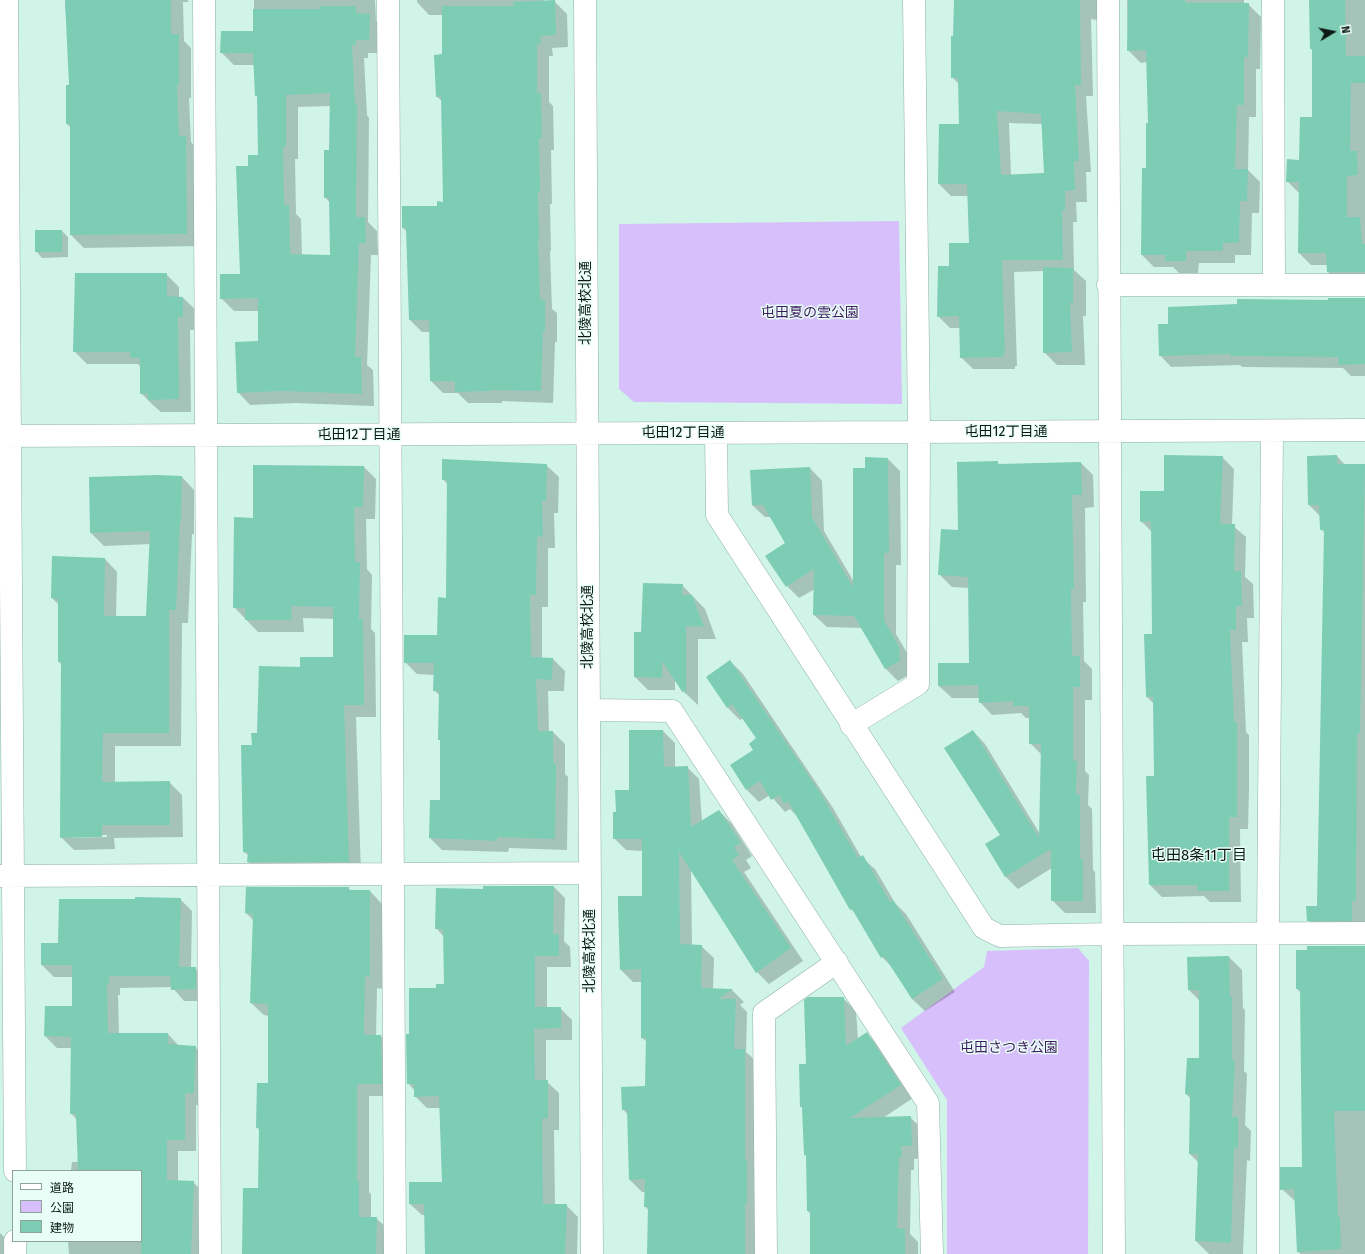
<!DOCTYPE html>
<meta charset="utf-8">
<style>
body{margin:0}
#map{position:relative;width:1365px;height:1254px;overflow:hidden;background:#d0f4e8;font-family:"Fira Sans","Noto Sans JP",sans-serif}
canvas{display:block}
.legend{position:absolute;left:12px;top:1170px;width:130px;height:72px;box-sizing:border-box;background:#e8fef6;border:1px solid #90a29c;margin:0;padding:5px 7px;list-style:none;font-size:12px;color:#0c1915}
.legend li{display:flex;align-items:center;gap:8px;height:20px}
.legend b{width:20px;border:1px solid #90a29c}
.north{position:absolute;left:1313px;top:12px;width:40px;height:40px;-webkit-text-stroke:3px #e8fef6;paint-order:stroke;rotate:80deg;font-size:11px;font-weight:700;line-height:16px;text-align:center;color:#0c1915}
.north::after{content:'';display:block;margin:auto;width:14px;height:18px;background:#0c1915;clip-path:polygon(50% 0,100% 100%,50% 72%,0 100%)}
</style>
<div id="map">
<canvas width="1365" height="1254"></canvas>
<ul class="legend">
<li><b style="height:5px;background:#fff"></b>道路</li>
<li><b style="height:11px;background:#d7bffb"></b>公園</li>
<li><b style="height:11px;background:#7dccb4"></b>建物</li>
</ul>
<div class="north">N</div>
</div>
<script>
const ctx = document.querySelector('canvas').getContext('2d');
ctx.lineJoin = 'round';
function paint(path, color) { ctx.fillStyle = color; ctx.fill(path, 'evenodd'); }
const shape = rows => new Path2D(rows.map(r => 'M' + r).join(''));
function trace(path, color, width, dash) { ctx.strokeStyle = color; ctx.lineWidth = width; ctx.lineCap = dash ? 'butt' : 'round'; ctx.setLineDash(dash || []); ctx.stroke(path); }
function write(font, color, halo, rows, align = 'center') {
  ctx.font = font + ' "Fira Sans","Noto Sans JP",sans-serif'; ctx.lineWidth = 3; ctx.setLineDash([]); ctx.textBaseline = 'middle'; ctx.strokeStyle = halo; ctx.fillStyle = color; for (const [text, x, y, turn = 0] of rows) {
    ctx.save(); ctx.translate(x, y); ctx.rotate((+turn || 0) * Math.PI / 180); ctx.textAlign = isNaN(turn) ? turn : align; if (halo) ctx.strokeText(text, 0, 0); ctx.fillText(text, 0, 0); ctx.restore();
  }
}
paint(shape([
 [899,221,902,404,634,402,619,389,619,224],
 [1078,948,1089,961,1088,1254,947,1254,947,1100,901,1028,984,967,987,951]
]), '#d7bffb');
paint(shape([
 [65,0,188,0,188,2,183,2,184,41,191,48,191,98,189,98,191,142,198,150,199,246,84,248,71,235,71,128,67,124,70,86,67,11,65,9],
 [254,0,375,0,376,21,382,27,382,53,368,53,368,58,364,58,367,115,369,118,368,222,377,231,378,255,371,255,367,365,373,370,374,406,295,403,250,405,238,392,258,342,259,311,234,311,221,298,241,275,249,167,259,156,258,97,256,95,255,65,234,65,221,52,254,32],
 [330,106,330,151,325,197,330,203,331,256,302,256,301,219,296,214,295,159,298,159,298,107],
 [417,0,544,0,544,2,554,1,567,14,568,47,552,48,553,56,549,56,549,102,553,106,554,150,551,150,552,204,550,204,551,251,550,251,552,309,557,313,557,342,555,342,553,403,502,401,502,403,468,403,458,393,443,393,431,381,430,332,422,332,410,320,407,232,403,228,444,203,442,101,436,96,443,55,443,15,429,15,417,2],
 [955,0,1097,0,1097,20,1091,19,1093,96,1086,96,1091,172,1086,172,1087,202,1076,202,1077,222,1073,222,1074,270,1086,281,1086,316,1083,316,1085,365,1057,365,1044,352,1044,271,1014,272,1017,366,1015,366,1015,369,973,369,961,357,960,328,950,328,938,316,950,267,970,244,968,196,951,196,939,184,960,125,959,84,952,77],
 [1009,123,1042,124,1045,174,1011,175],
 [1127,0,1244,0,1244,4,1248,4,1261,17,1260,69,1256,69,1256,117,1249,117,1248,170,1260,182,1259,213,1252,213,1251,255,1235,255,1235,263,1199,263,1198,273,1179,273,1173,267,1154,267,1142,255,1149,124,1147,62,1141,63,1128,50],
 [1310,0,1365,0,1365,284,1340,284,1328,272,1328,265,1311,265,1299,253,1299,193,1287,181,1300,161,1313,118,1313,51,1311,49],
 [62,231,68,237,68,257,42,258,36,251],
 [166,274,179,287,179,298,183,298,196,310,196,330,190,330,191,412,161,412,154,406,141,393,141,367,138,364,87,364,74,351],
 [1365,298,1365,376,1351,376,1343,368,1242,367,1240,365,1171,367,1160,355,1169,325,1329,301],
 [1337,456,1345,465,1365,465,1365,936,1323,936,1308,920,1318,907,1325,533,1321,529,1320,516,1309,505],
 [1222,457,1234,469,1232,525,1246,537,1245,577,1253,584,1254,618,1247,618,1248,642,1242,642,1246,732,1249,735,1249,789,1248,829,1240,829,1241,902,1210,902,1204,896,1162,897,1150,885,1155,777,1154,704,1147,697,1153,635,1152,532,1141,521,1165,492],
 [888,459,900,471,901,565,896,565,896,634,911,660,912,673,898,681,886,669,862,628,827,627,814,615,815,589,799,598,787,586,787,544,771,517,765,517,752,505,810,468,822,481,824,531,854,582,866,469],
 [997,462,1000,465,1081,463,1093,475,1094,507,1085,508,1086,602,1083,602,1084,661,1092,669,1092,700,1085,700,1085,771,1089,775,1088,805,1092,809,1093,870,1095,872,1096,913,1065,913,1052,900,1052,868,1018,889,1005,876,1002,835,973,731,985,744,1040,834,1042,755,1030,743,1030,718,1026,718,1021,713,992,715,980,702,979,698,952,698,939,686,970,664,969,588,952,587,939,574,959,531],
 [546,465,559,477,558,513,554,513,555,548,548,548,548,607,542,607,542,658,553,659,565,671,564,691,548,691,549,732,553,732,565,744,565,774,568,777,567,850,509,848,508,852,442,850,430,838,441,801,441,742,439,739,440,696,434,690,435,675,417,674,405,662,438,636,447,599,448,485,443,479],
 [364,467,376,479,375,519,366,519,367,569,372,575,371,629,375,633,376,717,356,717,361,874,261,874,248,862,249,856,244,852,253,746,258,734,301,668,334,658,334,619,303,618,304,632,258,632,234,607,254,519],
 [182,477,194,490,194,534,192,534,188,623,182,623,181,746,115,746,115,783,169,782,182,795,183,837,114,838,115,849,74,850,61,837,62,665,59,662,59,605,52,598,105,559,117,572,116,617,147,617,151,544,104,546,91,533],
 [107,835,107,837,73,838,73,836],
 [682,585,705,609,716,639,698,639,698,705,684,692,675,678,675,690,648,690,635,677,642,633],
 [730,661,743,674,833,808,861,857,875,869,895,903,906,914,955,992,925,1011,912,999,893,968,882,957,857,915,851,909,797,816,790,809,785,812,770,795,759,802,746,789,758,739,743,718,740,720,727,707],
 [663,731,675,743,675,768,687,767,699,779,702,822,719,811,731,823,752,856,746,860,751,868,744,872,803,961,769,984,757,972,691,868,692,945,701,946,714,958,713,990,732,990,744,1002,740,1005,747,1012,746,1052,757,1062,757,1254,648,1254,649,1210,645,1207,646,1192,642,1192,630,1180,628,1115,623,1109,646,1087,647,1042,642,1038,642,982,633,982,621,970,643,897,643,851,626,850,614,838,617,813],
 [554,887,565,898,564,941,570,947,571,967,547,967,547,1008,560,1008,572,1020,572,1040,546,1040,546,1081,559,1093,559,1130,554,1130,555,1205,566,1205,578,1217,577,1254,426,1254,426,1215,422,1215,410,1204,443,1183,440,1108,427,1108,415,1096,415,1091,408,1083,410,1035,437,989,445,985,444,937,436,928,484,890],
 [348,888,351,891,370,891,382,904,382,989,377,988,376,1036,381,1036,393,1048,393,1096,369,1096,369,1192,371,1194,371,1218,376,1218,389,1230,388,1254,243,1254,259,1189,260,1131,257,1127,269,1084,269,1016,264,1015,251,1003,254,921,246,913],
 [180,899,192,911,191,968,195,968,207,980,208,1001,184,1001,172,987,120,988,120,995,118,995,119,1034,168,1034,179,1046,195,1047,207,1059,206,1105,196,1105,196,1151,178,1151,178,1182,193,1182,205,1194,203,1254,69,1254,68,1241,141,1241,141,1171,71,1171,72,1162,79,1162,77,1120,71,1113,72,1048,57,1048,45,1036,73,1007,73,977,54,977,42,965,59,944],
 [1365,947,1365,1254,1301,1254,1298,1252,1296,1202,1282,1189,1303,1168,1301,993,1297,989,1308,951],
 [1229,957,1242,970,1243,1008,1245,1010,1244,1071,1247,1074,1245,1125,1251,1131,1250,1161,1247,1160,1243,1254,1209,1254,1196,1241,1199,1163,1190,1154,1191,1099,1186,1094,1200,1059,1200,1001,1189,990],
 [843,998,856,1011,858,1040,867,1034,880,1047,913,1098,883,1118,910,1117,923,1130,924,1158,914,1159,914,1170,911,1170,910,1234,918,1242,918,1254,811,1254,811,1215,808,1211,807,1157,805,1155,803,1109,801,1106,807,1065],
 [0,1233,8,1241,9,1254,0,1254]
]), '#0003');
paint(shape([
 [65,0,171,0,171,34,179,34,179,85,177,85,179,136,186,136,187,234,70,235,70,124,66,124,66,85,69,85],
 [555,0,556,35,540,36,541,44,537,44,537,93,541,93,542,138,539,138,540,192,538,192,539,239,538,239,540,300,545,300,545,331,543,331,541,391,490,390,490,391,455,392,455,381,430,381,429,320,409,320,406,228,402,228,402,206,437,206,437,201,443,202,441,96,436,97,434,55,442,54,442,6,514,6,513,2],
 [954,0,1080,0,1081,85,1075,85,1079,161,1074,161,1075,190,1065,191,1065,210,1062,210,1063,260,1002,260,1005,354,1003,354,1003,357,960,358,959,316,937,317,938,266,949,266,949,243,969,243,967,184,938,184,939,124,959,124,958,78,951,78,951,36,953,36],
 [997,111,1041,114,1044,173,1001,175],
 [1128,0,1185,0,1185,3,1249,3,1248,57,1244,57,1244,105,1237,105,1235,169,1248,169,1247,201,1240,201,1239,243,1223,243,1223,251,1186,251,1186,261,1165,261,1165,255,1141,255,1142,168,1146,168,1146,123,1148,123,1146,50,1127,51],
 [1309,0,1345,0,1346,56,1365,56,1365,83,1351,83,1350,151,1357,151,1358,175,1347,176,1347,217,1360,217,1362,244,1365,244,1365,272,1327,272,1326,253,1298,253,1299,182,1286,182,1287,159,1299,160,1300,117,1312,117,1312,49,1310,49],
 [320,6,356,6,356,13,370,14,369,40,356,40,356,45,352,45,355,104,357,104,356,217,365,217,366,243,359,243,355,357,361,357,362,394,281,391,237,393,235,342,258,341,258,298,220,299,220,274,240,274,236,166,248,166,248,155,258,155,257,96,255,96,253,53,220,53,221,31,253,31,253,9,320,9],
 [330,93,329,150,324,150,324,198,329,198,330,255,290,254,289,205,284,205,283,147,286,147,286,95],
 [35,230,62,230,62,252,35,252],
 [1043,267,1073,268,1073,303,1070,303,1072,352,1043,353],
 [75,273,167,273,167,296,183,297,183,317,178,317,179,399,148,400,148,394,140,394,140,358,130,358,130,352,73,352],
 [1328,298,1365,298,1365,364,1338,365,1338,357,1230,356,1230,354,1159,356,1158,324,1168,324,1168,307,1237,304,1237,299,1328,300],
 [1164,455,1223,456,1220,524,1235,524,1234,571,1241,571,1242,606,1236,606,1236,630,1230,630,1234,722,1237,722,1237,817,1229,817,1229,891,1197,891,1197,885,1149,885,1146,776,1154,776,1153,697,1146,697,1144,634,1152,634,1151,521,1140,522,1140,491,1164,491],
 [1337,455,1337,464,1365,464,1360,733,1357,733,1356,901,1352,901,1352,921,1307,921,1306,906,1317,906,1324,530,1320,530,1319,505,1308,505,1307,456],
 [865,457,888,458,889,553,884,553,884,620,899,647,900,661,885,669,854,616,813,615,814,569,786,587,765,556,785,543,763,505,752,505,750,470,810,467,812,517,853,587,853,468,865,468],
 [442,459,547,464,546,501,542,501,543,536,537,537,536,595,530,595,531,657,553,658,552,680,536,679,538,731,553,731,553,763,556,764,555,839,497,837,497,841,429,838,430,800,440,800,440,740,438,740,439,691,433,691,434,663,404,663,404,635,437,635,438,597,446,598,447,480,442,480],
 [998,461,998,464,1081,462,1082,495,1072,495,1074,589,1071,589,1072,656,1080,656,1080,687,1073,687,1073,761,1077,761,1076,795,1080,795,1080,859,1083,859,1083,901,1051,901,1051,849,1005,877,985,844,1000,835,944,748,973,730,1039,838,1041,744,1029,744,1029,706,1013,706,1013,701,979,703,978,685,938,686,938,663,969,663,968,577,938,575,941,529,958,530,957,462],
 [253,465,364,466,363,507,354,507,355,562,360,562,359,619,363,619,364,705,344,705,349,862,247,862,248,852,243,852,241,745,252,745,251,733,257,733,259,666,300,667,300,657,333,657,333,607,291,606,292,620,245,620,245,608,233,608,234,517,253,518],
 [156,475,182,476,181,522,180,522,176,610,169,610,169,733,103,733,102,782,170,781,170,825,102,825,102,837,60,838,61,662,58,662,58,599,51,598,52,556,105,558,104,616,146,616,150,531,90,533,89,477],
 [643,583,683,584,682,595,692,595,704,627,686,626,686,694,683,689,683,693,662,661,662,678,634,677,634,632,641,632],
 [730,660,821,794,858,858,863,855,890,902,893,900,943,979,912,999,884,956,881,958,852,909,850,910,788,801,784,804,779,795,771,800,760,781,746,790,730,765,753,750,749,744,756,738,732,704,727,708,706,677],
 [629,730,663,730,664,767,688,766,691,827,719,810,741,843,734,847,739,855,732,860,791,948,756,973,679,852,680,944,702,945,701,988,733,989,718,999,736,999,734,1049,745,1049,745,1160,747,1160,747,1203,745,1203,745,1254,647,1254,648,1207,644,1207,645,1179,629,1180,627,1110,622,1110,621,1087,645,1086,646,1038,641,1038,641,969,620,970,618,907,618,896,642,896,642,839,613,839,613,812,616,812,615,790,629,790],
 [483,886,554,886,553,934,559,934,559,956,535,956,535,1007,561,1007,561,1028,534,1029,535,1080,548,1080,548,1118,542,1119,543,1204,567,1204,565,1254,425,1254,424,1204,409,1204,409,1182,442,1182,439,1096,414,1097,414,1084,407,1084,406,1034,409,1034,409,988,436,988,436,984,444,984,443,929,435,929,436,888,483,889],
 [246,887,349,887,349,890,370,890,370,977,365,976,364,1035,381,1035,382,1084,357,1084,357,1181,359,1181,359,1217,377,1217,376,1254,242,1254,243,1188,258,1188,259,1128,256,1128,257,1083,268,1083,268,1004,250,1003,253,914,245,913],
 [135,897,181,898,179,967,196,967,196,989,171,990,170,976,109,976,109,984,107,984,108,1033,168,1033,168,1044,196,1046,194,1093,185,1093,185,1140,167,1140,167,1180,194,1181,191,1254,141,1254,141,1171,78,1171,76,1114,70,1114,71,1037,44,1036,45,1006,72,1006,72,965,41,965,41,943,58,943,59,899,135,899],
 [1307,946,1365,946,1365,1111,1334,1111,1338,1217,1340,1217,1341,1249,1297,1252,1294,1189,1280,1190,1280,1167,1302,1167,1300,989,1296,989,1296,950,1307,950],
 [1229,956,1230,997,1232,997,1232,1060,1235,1060,1232,1117,1238,1117,1238,1148,1234,1148,1231,1243,1195,1241,1198,1154,1189,1154,1190,1095,1185,1094,1187,1058,1199,1058,1199,990,1188,990,1187,957],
 [808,997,844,997,846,1046,867,1032,901,1085,850,1118,911,1116,912,1146,901,1146,902,1157,899,1157,897,1228,905,1229,905,1254,810,1254,810,1211,807,1211,806,1155,804,1155,802,1107,800,1107,799,1064,806,1064,804,1000]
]), '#7dccb4');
const street = shape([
 [7,0,15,1171],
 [204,0,210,1254],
 [388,0,395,1254],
 [585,0,592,1254],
 [1108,0,1114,1254],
 [1273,0,1274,285],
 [1108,285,1365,285],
 [716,433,717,515,984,928,1000,936,1112,934,1365,933],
 [0,436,1365,430],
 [589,710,672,711,928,1103,932,1254],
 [851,725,918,684,919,432,914,0],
 [0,876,590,873],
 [15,1241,15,1254],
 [766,1254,764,1013,837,962],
 [1268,1254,1268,933,1272,431]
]);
trace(street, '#8eb0a5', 23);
trace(street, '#fff', 22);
write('14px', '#0c1915', '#e8fef6', [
 ["北陵高校北通",586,303,-90],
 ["屯田12丁目通",1006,432],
 ["屯田12丁目通",683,433],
 ["屯田12丁目通",359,435],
 ["北陵高校北通",588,627,-90],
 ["北陵高校北通",590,951,-90]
]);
write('14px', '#3d1b5f', '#e8fef6', [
 ["屯田夏の雲公園",810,313],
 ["屯田さつき公園",1009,1048]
]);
write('15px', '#0c1915', '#e8fef6', [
 ["屯田8条11丁目",1199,856]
]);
</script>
